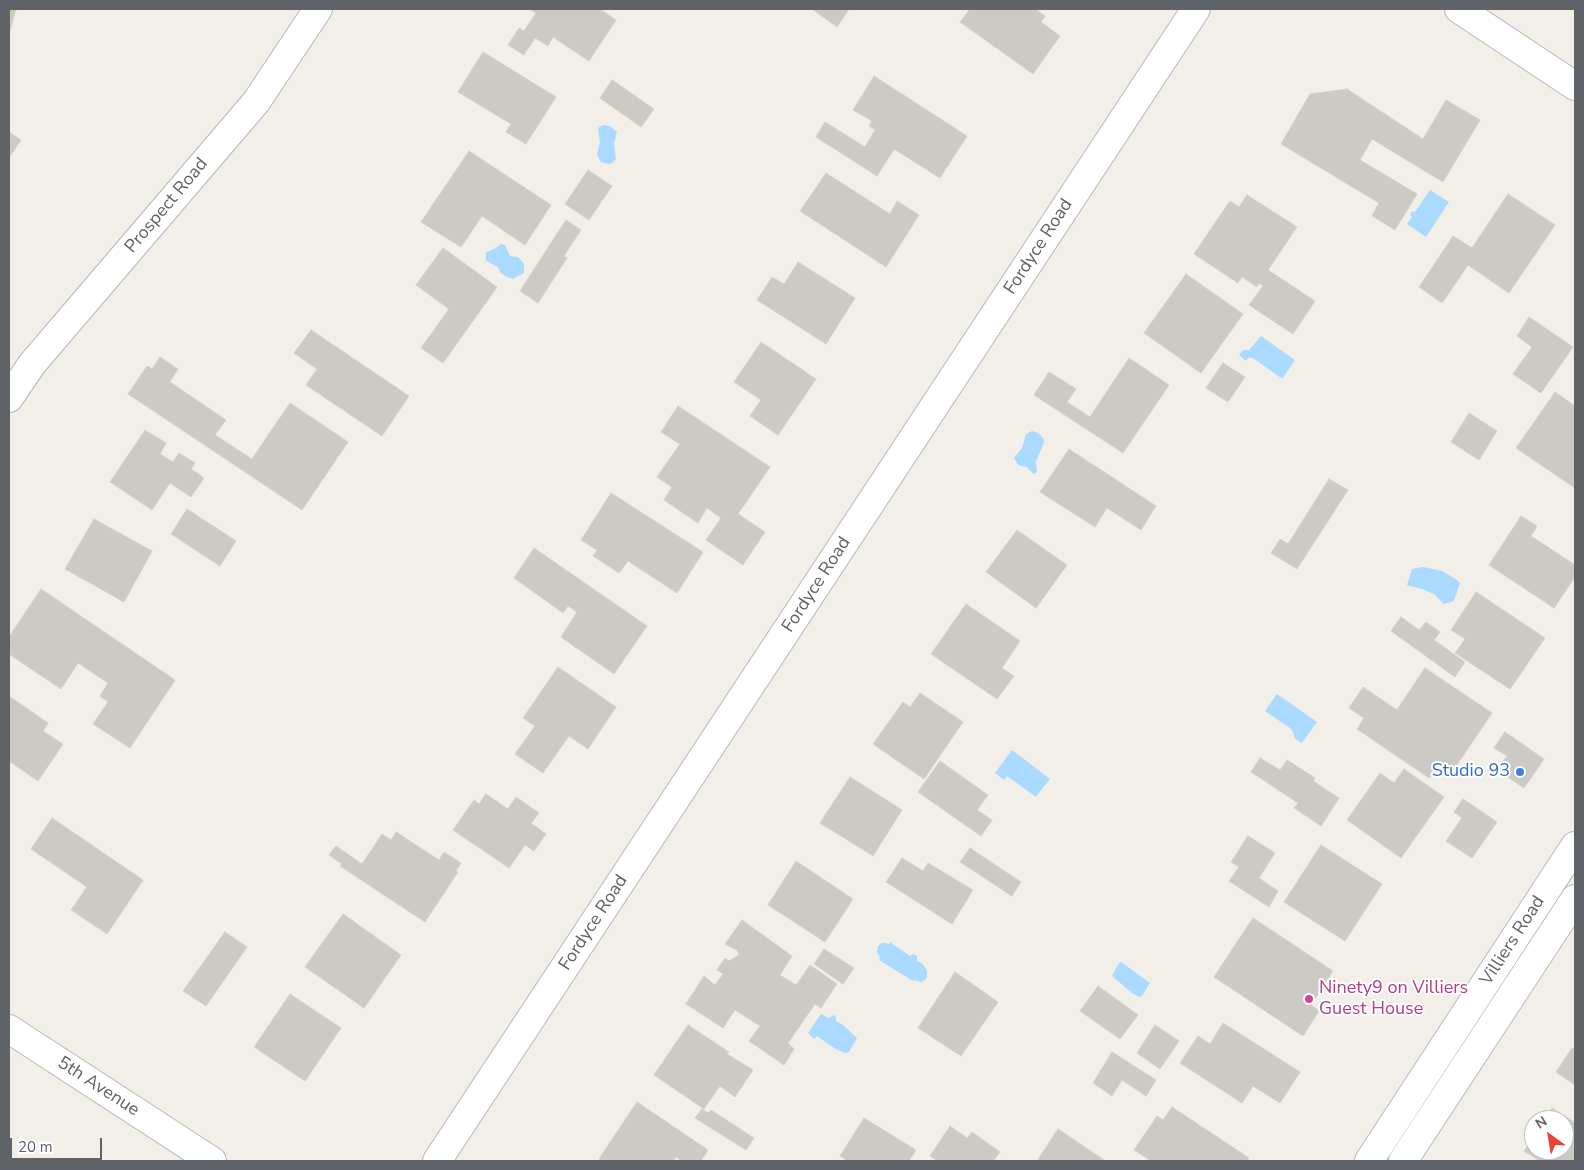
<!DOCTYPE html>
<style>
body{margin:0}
#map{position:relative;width:1584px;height:1170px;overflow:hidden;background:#f1efe8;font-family:"Nunito Sans",sans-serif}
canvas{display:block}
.frame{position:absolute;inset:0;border:10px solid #5f6368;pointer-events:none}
.north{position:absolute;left:1524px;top:1110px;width:50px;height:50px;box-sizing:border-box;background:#fff;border:1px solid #bfc1c3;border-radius:50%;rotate:328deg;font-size:14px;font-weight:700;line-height:20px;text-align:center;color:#5f6368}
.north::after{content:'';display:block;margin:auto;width:18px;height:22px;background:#ea4335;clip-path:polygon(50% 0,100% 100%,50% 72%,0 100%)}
.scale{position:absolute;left:10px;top:1138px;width:92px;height:22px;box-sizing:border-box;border:2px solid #5f6368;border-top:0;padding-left:6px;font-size:15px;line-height:18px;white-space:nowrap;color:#5f6368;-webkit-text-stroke:4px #fff;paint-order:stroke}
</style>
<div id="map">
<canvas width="1584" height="1170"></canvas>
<div class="frame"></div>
<div class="north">N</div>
<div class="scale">20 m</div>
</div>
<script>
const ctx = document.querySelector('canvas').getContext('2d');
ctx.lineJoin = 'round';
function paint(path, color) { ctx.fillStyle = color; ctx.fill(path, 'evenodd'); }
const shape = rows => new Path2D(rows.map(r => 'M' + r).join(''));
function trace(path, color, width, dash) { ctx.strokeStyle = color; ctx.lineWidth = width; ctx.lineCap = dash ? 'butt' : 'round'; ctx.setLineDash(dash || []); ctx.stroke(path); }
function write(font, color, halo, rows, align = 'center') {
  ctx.font = font + ' "Nunito Sans",sans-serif'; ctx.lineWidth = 4; ctx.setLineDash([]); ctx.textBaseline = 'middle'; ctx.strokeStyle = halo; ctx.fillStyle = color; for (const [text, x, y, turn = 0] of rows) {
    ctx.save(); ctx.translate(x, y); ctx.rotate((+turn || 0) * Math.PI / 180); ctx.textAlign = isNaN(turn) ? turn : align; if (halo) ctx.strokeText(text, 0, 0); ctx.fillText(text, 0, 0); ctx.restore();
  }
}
paint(shape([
 [603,125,610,126,617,132,614,143,616,159,612,163,608,164,601,162,597,155,600,142,598,128],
 [1430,190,1449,202,1426,237,1407,224,1412,217,1410,215,1412,211,1415,212],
 [501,244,505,245,510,256,518,257,524,264,524,273,513,279,505,276,500,272,498,267,486,261,486,252,494,249],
 [1261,336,1295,360,1283,378,1281,378,1253,358,1248,358,1246,361,1239,355,1243,350,1249,350],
 [1032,431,1039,433,1044,440,1044,443,1036,461,1037,472,1034,474,1026,467,1018,465,1014,458,1022,448,1026,434],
 [1423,567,1442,571,1457,580,1460,583,1454,601,1444,604,1434,594,1422,589,1407,585,1412,569],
 [1277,694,1317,722,1302,743,1295,739,1293,732,1290,728,1265,711],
 [1012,750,1050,779,1036,797,1007,776,1004,780,995,773],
 [890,942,910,956,913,954,917,956,917,961,923,964,927,971,927,977,925,980,921,982,914,980,913,981,879,960,880,958,877,952,878,946,882,943,889,944],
 [1121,962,1150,983,1142,996,1139,997,1132,993,1112,976,1119,963],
 [821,1014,829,1018,834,1015,836,1017,836,1021,843,1025,857,1038,849,1052,845,1053,834,1048,817,1036,814,1039,808,1033]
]), '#aadaff');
const building = shape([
 [9,9,16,9,10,31,9,31,9,9],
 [529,9,600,9,616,20,589,61,553,37,548,46,535,38,524,55,508,45,519,28,524,31,536,13,529,9],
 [812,9,849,9,837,27,812,9],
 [970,9,1035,9,1045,16,1041,22,1060,36,1033,74,960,22,970,9],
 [483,52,556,97,526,144,506,132,511,124,458,92,483,52],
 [874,76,967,136,940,178,894,149,877,176,816,137,825,122,865,147,875,130,869,126,872,121,853,110,874,76],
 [612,80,654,109,641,127,600,98,612,80],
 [1347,89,1423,139,1446,100,1480,120,1443,182,1372,139,1360,160,1417,194,1395,230,1372,216,1379,203,1281,144,1310,94,1347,89],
 [9,132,21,140,9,158,9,132],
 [469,151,551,205,525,245,482,216,461,247,421,222,469,151],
 [588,170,612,186,589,220,565,204,588,170],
 [826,173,890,214,897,201,919,215,886,267,800,211,826,173],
 [1508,194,1555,225,1509,293,1468,265,1442,303,1419,287,1453,236,1472,248,1508,194],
 [1247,195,1297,227,1268,270,1315,301,1293,334,1249,305,1263,286,1259,283,1257,287,1242,277,1238,283,1194,254,1230,201,1239,207,1247,195],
 [566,220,581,230,564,256,567,258,538,303,520,291,566,220],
 [443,248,497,287,443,363,421,348,449,309,416,285,443,248],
 [798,262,855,298,826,344,757,300,772,277,784,284,798,262],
 [1186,274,1243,314,1201,373,1144,333,1186,274],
 [1529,317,1573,347,1541,393,1513,374,1532,347,1517,336,1529,317],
 [311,330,409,396,382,436,306,385,317,369,294,353,311,330],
 [761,342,816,379,778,435,750,416,761,400,734,382,761,342],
 [160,357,178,369,170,382,226,420,215,435,252,459,290,403,348,442,302,510,128,394,147,366,152,369,160,357],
 [1129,358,1169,385,1123,453,1034,395,1049,372,1076,389,1067,402,1090,417,1129,358],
 [1223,363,1245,377,1228,402,1206,388,1223,363],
 [1555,392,1575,406,1575,488,1516,448,1555,392],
 [678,406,770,467,738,514,765,532,743,565,706,540,721,518,707,508,698,523,664,500,672,487,657,477,680,444,661,432,678,406],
 [1469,413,1497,431,1479,460,1451,442,1469,413],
 [145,430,166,443,160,454,173,462,179,453,195,463,191,469,204,478,191,497,170,483,152,510,110,482,145,430],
 [1069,449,1156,506,1141,530,1107,508,1095,527,1040,492,1069,449],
 [1329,479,1348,490,1297,569,1271,553,1280,539,1288,544,1329,479],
 [611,493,703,552,677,593,628,561,619,573,593,556,597,550,581,540,611,493],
 [187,509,236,541,220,566,171,534,187,509],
 [1521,516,1537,526,1531,536,1575,565,1575,577,1554,608,1489,565,1521,516],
 [94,519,152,551,124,602,65,569,94,519],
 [1017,530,1067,565,1036,608,986,572,1017,530],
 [534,548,647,626,614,674,561,637,577,612,568,606,563,613,514,578,534,548],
 [41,589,175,680,130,748,93,724,108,702,100,696,108,683,78,663,61,689,9,654,9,637,41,589],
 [1476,592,1545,638,1510,689,1455,653,1465,639,1451,630,1476,592],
 [966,604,1020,641,1002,668,1014,676,997,699,931,654,966,604],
 [1401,617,1419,630,1426,622,1440,632,1434,640,1465,662,1455,677,1391,631,1401,617],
 [558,667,616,707,588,749,569,736,543,773,515,754,535,726,523,718,558,667],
 [1425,668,1492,713,1454,769,1441,761,1429,778,1357,729,1364,718,1349,708,1363,687,1397,710,1425,668],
 [920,693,963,722,924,779,873,744,903,702,910,707,920,693],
 [9,696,48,723,43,731,63,744,38,781,9,761,9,696],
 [1505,732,1544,759,1524,788,1497,770,1507,756,1494,748,1505,732],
 [1260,758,1280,770,1287,760,1315,778,1313,781,1339,798,1321,826,1294,808,1298,803,1251,772,1260,758],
 [940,761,988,795,977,810,992,820,981,836,918,792,940,761],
 [1404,769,1444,797,1401,858,1347,820,1380,773,1394,783,1404,769],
 [850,777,902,810,873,856,820,823,850,777],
 [486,794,508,809,516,797,539,813,531,823,546,834,534,851,525,845,509,868,453,830,474,800,479,804,486,794],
 [1463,799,1497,822,1472,858,1446,841,1462,818,1454,812,1463,799],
 [52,818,143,880,107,934,71,910,87,887,31,849,52,818],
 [396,832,439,860,444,852,461,863,456,871,458,872,425,922,340,866,342,864,329,855,336,846,362,864,382,834,391,840,396,832],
 [1248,836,1275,853,1259,878,1278,891,1269,907,1229,881,1239,867,1231,862,1248,836],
 [1321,845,1382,884,1345,941,1284,902,1321,845],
 [970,848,1021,882,1012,896,960,862,970,848],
 [902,858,923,871,928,863,973,890,952,924,886,882,902,858],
 [796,861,853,899,825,942,768,905,796,861],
 [343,914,401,955,364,1008,305,967,343,914],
 [1253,918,1333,971,1311,1005,1319,1011,1303,1036,1214,977,1253,918],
 [742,920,792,956,780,975,796,985,810,965,837,984,821,1008,815,1004,788,1043,794,1049,784,1065,749,1041,760,1026,735,1010,723,1028,686,1004,704,976,715,985,723,974,717,970,725,958,729,961,739,955,737,950,725,944,742,920],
 [225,932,247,947,206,1006,183,991,225,932],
 [824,949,854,968,843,984,814,964,824,949],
 [955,972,998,1002,961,1056,918,1028,955,972],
 [1098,986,1138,1015,1120,1039,1080,1011,1098,986],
 [290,994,341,1028,305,1081,254,1047,290,994],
 [1223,1023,1300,1072,1280,1103,1253,1086,1242,1103,1180,1063,1198,1036,1210,1044,1223,1023],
 [688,1025,729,1052,727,1054,753,1070,735,1097,720,1086,704,1109,654,1075,688,1025],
 [1155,1025,1179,1041,1160,1069,1137,1053,1155,1025],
 [1572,1048,1575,1050,1575,1085,1556,1072,1572,1048],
 [1112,1052,1156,1080,1146,1096,1122,1080,1112,1096,1093,1083,1112,1052],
 [637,1102,708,1150,701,1161,682,1161,676,1157,673,1161,602,1161,599,1159,637,1102],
 [1172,1107,1249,1158,1247,1161,1151,1161,1134,1150,1157,1116,1163,1120,1172,1107],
 [1552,1108,1575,1123,1575,1161,1540,1161,1524,1151,1534,1136,1534,1150,1564,1150,1564,1120,1545,1120,1552,1108],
 [702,1109,708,1113,711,1110,754,1138,746,1150,695,1118,702,1109],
 [864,1118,916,1150,909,1161,848,1161,840,1156,864,1118],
 [950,1126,967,1138,972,1132,1000,1152,993,1161,938,1161,930,1156,950,1126],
 [1058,1129,1104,1160,1103,1161,1037,1161,1058,1129]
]);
paint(building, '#cccac5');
trace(building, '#d6d1c6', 1);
const street = shape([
 [1459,9,1575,86],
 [9,398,32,364,256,102,318,9],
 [9,1029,212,1161],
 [437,1161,1196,9]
]);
const secondary = shape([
 [1369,1161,1575,846],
 [1403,1161,1575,899]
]);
trace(street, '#b5b8bc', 30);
trace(secondary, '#b6babf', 30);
trace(street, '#fff', 28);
trace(secondary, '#fff', 28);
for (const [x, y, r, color] of [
 [1520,772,5,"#3f7fe0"],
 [1309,999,5,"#d1479c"]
]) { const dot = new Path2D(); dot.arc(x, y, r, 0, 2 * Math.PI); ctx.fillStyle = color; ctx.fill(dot); trace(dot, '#fff', 2); }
write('18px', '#5f6368', '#fff', [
 ["Prospect Road",167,206,-50],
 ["Fordyce Road",1039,247,-57],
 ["Fordyce Road",817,585,-57],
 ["Fordyce Road",594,923,-57],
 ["Villiers Road",1513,941,-57],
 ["5th Avenue",98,1087,33]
]);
write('18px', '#366cbe', '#fff', [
 ["Studio 93",1510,772]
], 'right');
write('18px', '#b23c85', '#fff', [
 ["Ninety9 on Villiers",1319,989],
 ["Guest House",1319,1010]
], 'left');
</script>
